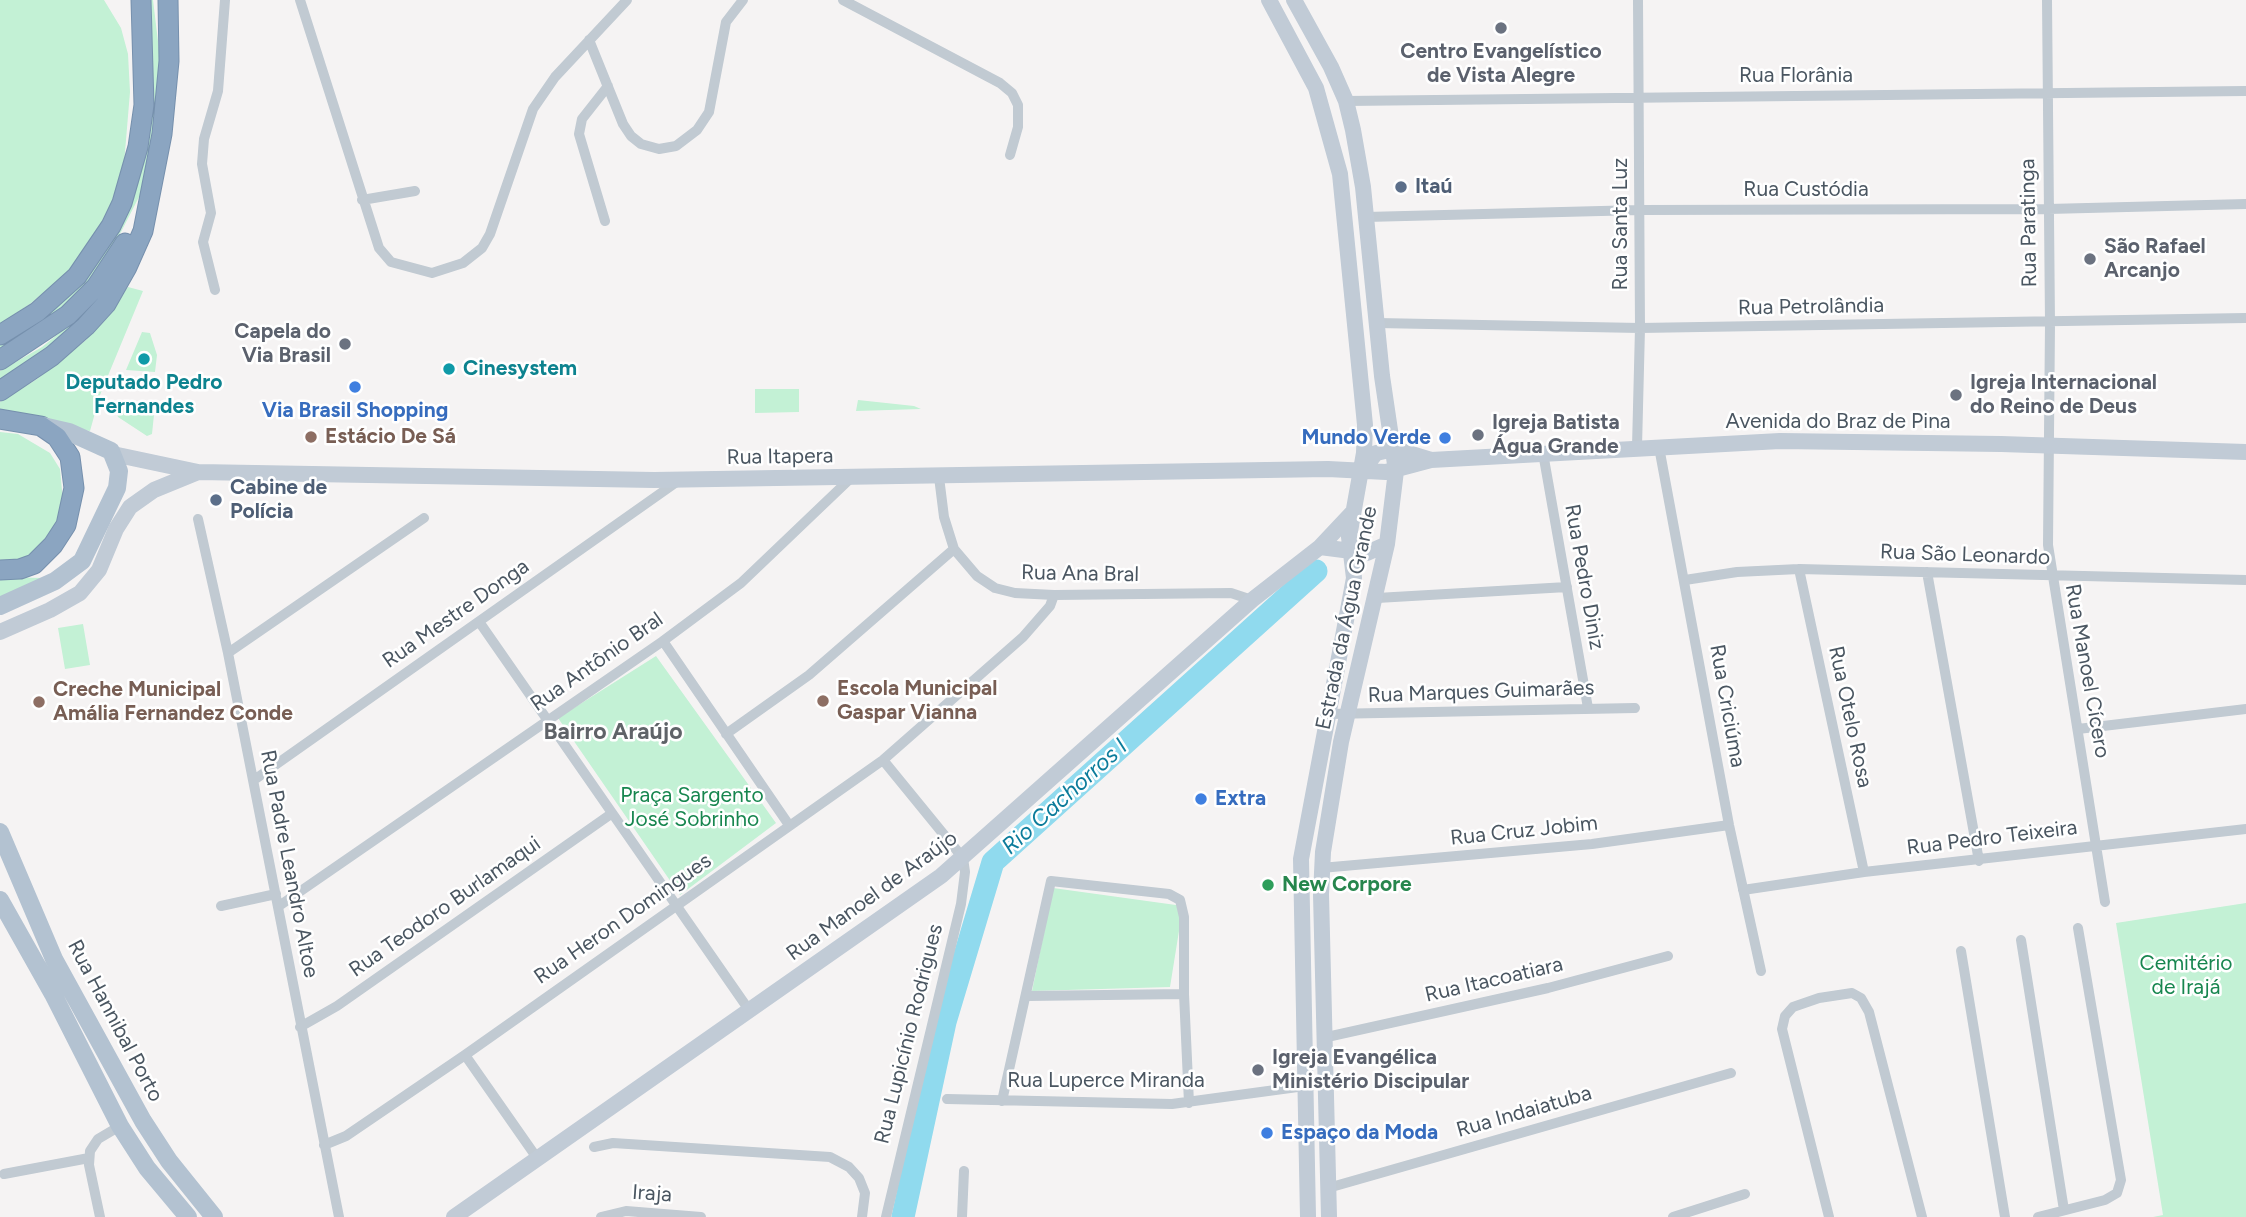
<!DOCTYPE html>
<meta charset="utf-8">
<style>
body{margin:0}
canvas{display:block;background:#f5f3f3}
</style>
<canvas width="2246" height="1217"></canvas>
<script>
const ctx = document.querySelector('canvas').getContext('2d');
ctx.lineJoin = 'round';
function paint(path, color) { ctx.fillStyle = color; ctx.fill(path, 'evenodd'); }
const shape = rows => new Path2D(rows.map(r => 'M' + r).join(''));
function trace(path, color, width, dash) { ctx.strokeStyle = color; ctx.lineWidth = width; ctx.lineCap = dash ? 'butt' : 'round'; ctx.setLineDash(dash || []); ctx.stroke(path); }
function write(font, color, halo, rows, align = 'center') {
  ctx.font = font + ' Figtree,sans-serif'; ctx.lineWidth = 5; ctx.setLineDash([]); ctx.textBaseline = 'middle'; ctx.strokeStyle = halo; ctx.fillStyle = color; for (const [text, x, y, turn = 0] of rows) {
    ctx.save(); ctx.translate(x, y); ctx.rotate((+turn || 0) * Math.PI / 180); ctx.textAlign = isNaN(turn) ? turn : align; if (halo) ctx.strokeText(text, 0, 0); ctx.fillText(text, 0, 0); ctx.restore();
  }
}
paint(shape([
 [0,0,104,0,121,28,128,54,130,92,124,164,110,207,90,243,68,272,30,304,0,324],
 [144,0,153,0,160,58,155,123,140,195,121,232,86,284,63,309,0,350,0,344,34,322,131,196],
 [113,280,73,330,0,383,0,371,42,347,69,325],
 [128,287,143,291,100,395,90,431,0,416,0,402,37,379,86,340],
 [142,332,150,333,157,355,155,372,126,370],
 [755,389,799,389,799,412,755,413],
 [858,400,914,406,921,409,856,411],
 [123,403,155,405,152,434,147,436,118,417,115,408],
 [0,432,18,434,50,453,60,469,64,511,55,532,24,560,0,568],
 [0,577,44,578,0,598],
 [83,624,90,665,65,669,58,628],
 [656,656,776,823,680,895,558,718],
 [1053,888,1183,906,1170,987,1032,991],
 [2246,903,2246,1217,2153,1217,2163,1215,2116,923]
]), '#c3f1d5');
trace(shape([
 [903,1217,945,1022,993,862,1316,571]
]), '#90daee', 23);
const highway = shape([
 [0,335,37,312,77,276,111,226,122,203,138,147,144,105,141,0],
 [0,360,68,315,96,287,125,243],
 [0,391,52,356,86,326,106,304,127,267,143,231,162,134,169,61,168,0],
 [0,419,41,426,57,437,70,457,74,488,66,525,53,545,34,564,20,569,0,570]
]);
trace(highway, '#7690ad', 21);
trace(shape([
 [300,0,379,248,391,262,432,273,463,263,482,248,490,234,533,109,555,77,627,0],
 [843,0,1000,83,1012,93,1018,105,1018,127,1010,155],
 [2047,0,2050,323,2048,545,2105,902],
 [589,40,623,124,631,136,641,144,659,149,676,146,697,130,709,112,726,22,743,0],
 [1346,101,2246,91],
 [362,200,415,191],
 [1366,217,1640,210,2048,209,2246,204],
 [605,221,579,134,582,119,608,86],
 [215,290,203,242,211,213,202,164,204,139,218,91,225,0],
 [1377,323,1640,328,2246,318],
 [1637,447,1640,328,1638,0],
 [1659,447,1729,825,1761,971],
 [1543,453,1588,708],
 [939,477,944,517,954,549,977,576,995,588,1015,593,1054,595,1231,593,1252,600],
 [198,519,228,653,339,1217],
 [1799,569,1864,872],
 [1927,572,1979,861],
 [1685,580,1737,572,1799,569,2246,580],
 [1377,598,1567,587],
 [480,623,749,1010],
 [663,641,789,825],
 [228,653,424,518],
 [1329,714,1635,708],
 [2078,729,2246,709],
 [726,734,809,675,954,549],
 [883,760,963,858,965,872,961,904,886,1217],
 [254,780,678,481],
 [1321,868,1592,844,1729,825],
 [1743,890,1864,872,2246,829],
 [221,906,276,894],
 [279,906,663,641,741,583,852,477],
 [2021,940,2064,1210],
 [1961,951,2005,1217],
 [1027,996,1184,994],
 [300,1027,337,1006,611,814],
 [1327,1037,1548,988,1668,956],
 [465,1055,537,1158],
 [947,1099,1172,1104,1305,1086],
 [1002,1101,1051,881,1169,894,1180,900,1184,917,1184,994,1189,1103],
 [324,1145,346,1136,465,1055,883,760,1023,637,1050,606,1054,595],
 [594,1147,613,1143,830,1157,849,1167,859,1178,865,1193,862,1217],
 [4,1174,89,1158],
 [1328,1188,1731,1073],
 [100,1217,89,1165,90,1151,98,1139,120,1126],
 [601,1217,626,1211,701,1217],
 [962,1217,964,1171],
 [1673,1217,1745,1194],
 [1829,1217,1782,1029,1785,1016,1793,1007,1819,998,1852,993,1861,998,1869,1012,1922,1217],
 [2038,1217,2105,1200,2117,1193,2121,1180,2078,928]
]), '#c1cad2', 10);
trace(shape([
 [1269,0,1316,88,1340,174,1365,425,1364,453,1349,537,1354,578,1301,859,1308,1217],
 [1294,0,1331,67,1346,101,1353,130,1363,187,1382,376,1396,471,1387,544,1341,742,1323,852,1321,894,1329,1217],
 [113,454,198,472,654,480,1328,469,1386,472,1431,460,1780,441,2001,444,2246,452],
 [1363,470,1376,453,1395,449,1431,460],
 [1320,547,1367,553,1387,544],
 [0,632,50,610,80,593,99,570,116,529,130,507,154,490,198,472],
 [454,1217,941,876,1252,600,1320,547,1352,513]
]), '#c1cbd6', 16);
trace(shape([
 [0,606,55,581,82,561,117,488,119,471,111,451,69,432,43,426],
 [0,832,54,959,143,1121,169,1161,214,1217],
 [0,900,53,994,120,1126,147,1168,188,1217]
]), '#b3c2d1', 18);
trace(highway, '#8ba5c1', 19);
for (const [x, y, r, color] of [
 [1501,28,7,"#6b7280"],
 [1401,187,7,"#5c6f8a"],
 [2090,259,7,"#6b7280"],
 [345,344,7,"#6b7280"],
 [144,359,7,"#0f9aa8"],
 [449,369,7,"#0f9aa8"],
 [355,387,7,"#3f7fe0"],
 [1956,395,7,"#6b7280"],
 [1478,435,7,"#6b7280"],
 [311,437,7,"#8d6e63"],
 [1445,438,7,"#3f7fe0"],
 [216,500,7,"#5c6f8a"],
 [823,701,7,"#8d6e63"],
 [39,702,7,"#8d6e63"],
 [1201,799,7,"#3f7fe0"],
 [1268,885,7,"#2e9e5b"],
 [1258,1070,7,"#6b7280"],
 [1267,1133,7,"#3f7fe0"]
]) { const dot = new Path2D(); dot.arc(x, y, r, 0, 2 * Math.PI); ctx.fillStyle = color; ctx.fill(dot); trace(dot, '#fff', 2.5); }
write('bold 21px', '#5b616d', '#fff', [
 ["Centro Evangelístico",1501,52,"center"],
 ["de Vista Alegre",1501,76,"center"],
 ["São Rafael",2104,247],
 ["Arcanjo",2104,271],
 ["Capela do",331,332,"right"],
 ["Via Brasil",331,356,"right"],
 ["Igreja Internacional",1970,383],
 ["do Reino de Deus",1970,407],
 ["Igreja Batista",1492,423],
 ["Água Grande",1492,447],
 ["Igreja Evangélica",1272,1058],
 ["Ministério Discipular",1272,1082]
], 'left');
write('21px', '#4a5661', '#fff', [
 ["Rua Florânia",1796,76],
 ["Rua Custódia",1806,190],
 ["Rua Paratinga",2029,223,-91],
 ["Rua Santa Luz",1621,224,-90],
 ["Rua Petrolândia",1811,307,-1],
 ["Avenida do Braz de Pina",1838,422],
 ["Rua Itapera",780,457,-1],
 ["Rua São Leonardo",1965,555,2],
 ["Rua Ana Bral",1080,574,1],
 ["Rua Pedro Diniz",1584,577,80],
 ["Rua Mestre Donga",456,614,-35],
 ["Estrada da Água Grande",1347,618,-78],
 ["Rua Antônio Bral",597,662,-35],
 ["Rua Manoel Cícero",2087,671,80],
 ["Rua Marques Guimarães",1481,692,-2],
 ["Rua Criciúma",1727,706,80],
 ["Rua Otelo Rosa",1850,717,78],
 ["Rua Cruz Jobim",1524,831,-6],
 ["Rua Pedro Teixeira",1992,838,-7],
 ["Rua Padre Leandro Altoe",289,864,79],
 ["Rua Manoel de Araújo",872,896,-36],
 ["Rua Teodoro Burlamaqui",445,907,-35],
 ["Rua Heron Domingues",623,919,-35],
 ["Rua Itacoatiara",1494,980,-13],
 ["Rua Hannibal Porto",115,1021,62],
 ["Rua Lupicínio Rodrigues",909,1034,-76],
 ["Rua Luperce Miranda",1106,1081],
 ["Rua Indaiatuba",1524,1112,-16],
 ["Iraja",652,1194,4]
]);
write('bold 21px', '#4e5e75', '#fff', [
 ["Itaú",1415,187],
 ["Cabine de",230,488],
 ["Polícia",230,512]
], 'left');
write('bold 21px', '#0d838f', '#fff', [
 ["Cinesystem",463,369],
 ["Deputado Pedro",144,383,"center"],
 ["Fernandes",144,407,"center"]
], 'left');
write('bold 21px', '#366cbe', '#fff', [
 ["Via Brasil Shopping",355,411,"center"],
 ["Mundo Verde",1431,438,"right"],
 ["Extra",1215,799],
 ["Espaço da Moda",1281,1133]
], 'left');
write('bold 21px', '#785e54', '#fff', [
 ["Estácio De Sá",325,437],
 ["Escola Municipal",837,689],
 ["Gaspar Vianna",837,713],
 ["Creche Municipal",53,690],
 ["Amália Fernandez Conde",53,714]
], 'left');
write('21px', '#17864f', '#fff', [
 ["Praça Sargento",692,796],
 ["José Sobrinho",692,820],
 ["Cemitério",2186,964],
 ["de Irajá",2186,988]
]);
write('bold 21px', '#27864d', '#fff', [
 ["New Corpore",1282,885]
], 'left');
write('bold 23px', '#5f6368', '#fff', [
 ["Bairro Araújo",613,732]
]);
write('italic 23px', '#0c7c9b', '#fff', [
 ["Rio Cachorros I",1065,797,-42]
]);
</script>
